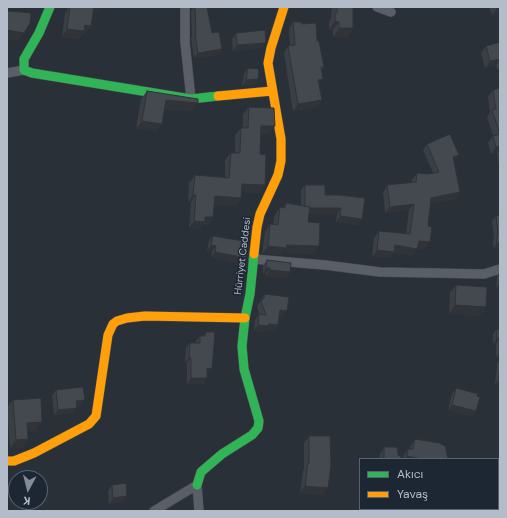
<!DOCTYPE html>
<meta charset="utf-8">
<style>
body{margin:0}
#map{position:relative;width:507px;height:518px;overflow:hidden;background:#2a3038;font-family:"DM Sans",sans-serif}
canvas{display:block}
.frame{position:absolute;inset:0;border:8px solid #b4bcc9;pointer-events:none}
.legend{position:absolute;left:359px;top:458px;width:140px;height:52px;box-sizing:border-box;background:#1d2633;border:1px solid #59626f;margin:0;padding:5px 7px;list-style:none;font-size:12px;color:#b4bcc9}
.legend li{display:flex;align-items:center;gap:8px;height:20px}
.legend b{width:20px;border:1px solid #59626f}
.north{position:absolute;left:8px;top:470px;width:40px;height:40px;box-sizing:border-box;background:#1d2633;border:1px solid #59626f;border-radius:50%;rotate:187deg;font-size:11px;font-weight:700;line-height:16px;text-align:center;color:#b4bcc9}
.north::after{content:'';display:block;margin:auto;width:14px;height:18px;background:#848b96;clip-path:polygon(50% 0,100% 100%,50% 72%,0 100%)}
</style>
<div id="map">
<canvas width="507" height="518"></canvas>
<div class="frame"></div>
<ul class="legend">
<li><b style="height:5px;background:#30b455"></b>Akıcı</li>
<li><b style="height:5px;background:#ff9f0a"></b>Yavaş</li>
</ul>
<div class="north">K</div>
</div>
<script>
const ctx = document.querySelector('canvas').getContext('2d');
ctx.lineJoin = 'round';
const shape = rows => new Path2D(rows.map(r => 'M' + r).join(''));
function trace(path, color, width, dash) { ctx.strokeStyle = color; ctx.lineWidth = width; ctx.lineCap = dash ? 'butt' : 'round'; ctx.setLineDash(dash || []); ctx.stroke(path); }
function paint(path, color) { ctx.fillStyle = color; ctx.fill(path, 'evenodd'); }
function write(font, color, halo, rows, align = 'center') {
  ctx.font = font + ' "DM Sans",sans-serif'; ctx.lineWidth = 3; ctx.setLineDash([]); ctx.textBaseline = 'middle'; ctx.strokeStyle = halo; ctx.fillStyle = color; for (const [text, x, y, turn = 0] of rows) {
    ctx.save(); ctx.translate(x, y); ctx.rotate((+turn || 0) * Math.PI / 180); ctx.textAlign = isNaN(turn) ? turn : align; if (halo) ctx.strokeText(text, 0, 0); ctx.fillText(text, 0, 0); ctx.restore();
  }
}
const street = shape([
 [185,7,185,42,191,99],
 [377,7,391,12],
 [7,73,24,70],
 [253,259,325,265,380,272,484,274,500,269],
 [399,509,399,511],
 [154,511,197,485,199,511]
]);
const fast = shape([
 [50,7,39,33,24,59,24,70,32,73,191,99,218,96],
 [197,485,201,472,222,454,252,435,258,428,259,421,244,369,242,346,245,318,250,294,254,254]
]);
const slow = shape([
 [218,96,272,91],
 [254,254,257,227,260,214,278,175,281,161,281,139,268,63,271,48,284,7],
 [7,461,14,461,34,453,89,424,96,416,108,335,113,324,117,321,127,318,145,316,245,318]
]);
trace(street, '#484c53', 10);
trace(fast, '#484c53', 10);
trace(slow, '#484c53', 10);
trace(street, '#5a5e66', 9);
trace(fast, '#30b455', 9);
trace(slow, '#ff9f0a', 9);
paint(shape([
 [68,7,101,7,98,12,93,11,86,34,83,33,79,39,62,37,65,14,67,11],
 [194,7,195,7,222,49,218,55,194,58,191,38,192,37,191,11],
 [332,7,353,7,353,28,347,37,333,37,333,30,329,30,329,22,331,18],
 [489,7,500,7,500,12,492,15],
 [293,22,302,24,317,41,324,67,321,70,319,84,322,100,317,107,293,111,284,53,288,46,290,46,289,29],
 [236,33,262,48,233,51,232,39],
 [500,42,500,69,497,69,496,65,485,68,481,53,486,46],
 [248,68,258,79,254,85,242,86,244,73],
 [500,88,500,171,497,153,491,154,488,143,493,136,487,117,490,112,488,97,493,90],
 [147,91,192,111,164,109,156,132,136,129,141,99],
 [249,107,269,134,261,134,260,154,265,185,259,193,242,192,241,198,236,206,214,204,208,225,203,224,200,229,189,228,191,202,188,202,189,183,195,175,225,177,225,160,231,153,235,153,235,135,241,128,243,128,243,114],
 [427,144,454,161,460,192,456,199,430,204,425,249,417,248,413,255,394,253,390,258,372,257,374,238,379,231,406,234,409,210,385,213,383,192,387,185,412,182,412,180,417,173,428,174,433,173,423,150],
 [305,185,325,195,338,195,358,225,336,222,337,214,309,214,308,222,313,254,283,252,281,255,262,254,265,232,270,224,273,225,275,215,280,207,283,208,286,203,301,206,301,190],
 [500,215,500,248,493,248,493,240,494,238,492,221,496,216],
 [213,236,246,258,242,264,211,257,212,252,207,251,209,241],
 [267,260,290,272,286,278,266,276,266,274,263,274,263,266],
 [500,272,500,288,496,288,497,276],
 [456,285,480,316,449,314,450,293],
 [265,294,283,317,279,316,278,325,274,331,266,330,264,332,254,330,255,320,259,314,257,306],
 [497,329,500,329,500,357,496,357,496,344,493,344,493,334],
 [206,332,208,374,207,374,203,384,187,384,187,363,185,363,186,348,190,343,196,343,196,341,200,336,203,336],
 [500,359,500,385,495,385,497,364],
 [456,388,477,396,476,411,472,417,448,410,452,394],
 [56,390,81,406,77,406,73,413,54,415,52,395],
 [13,400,36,431,28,431,22,448,10,448,7,408],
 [309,436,324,495,300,493,303,470,304,469,304,443],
 [415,439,448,459,403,459,404,455,408,449,410,449,411,445],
 [384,447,398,455,400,459,379,459,380,454],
 [500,466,500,511,498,511,498,468],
 [112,485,123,502,109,504,108,491],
 [408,509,432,509,432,511,408,511]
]), '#3a3f45');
paint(shape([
 [92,7,101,7,98,12,89,10],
 [500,7,500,12,492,15,497,8],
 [335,21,339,22,333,30,329,30],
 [85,25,91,26,86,34,83,33,79,39,62,37,67,29],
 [339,28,353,28,347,37,333,37],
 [7,30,24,33,18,41,7,40],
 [266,43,262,48,233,51,237,45],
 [222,49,218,55,194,58,198,53],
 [500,59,500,60,496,65,485,68,490,61],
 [258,79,254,85,242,86,246,80],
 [323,79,318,86,318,80],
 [166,100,198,103,192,111,160,108],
 [322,100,317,107,293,111,298,104],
 [142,121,162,124,156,132,136,129],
 [261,126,275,126,269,134,256,133],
 [500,146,500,149,497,153,491,154,496,147],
 [459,155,454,161,453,157],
 [242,184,265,185,259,193,237,192],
 [460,192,456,199,426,205,431,198],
 [193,195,196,195,191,202,188,202],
 [215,196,241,198,236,206,210,204],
 [414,204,409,210,385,213,390,207],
 [305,208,341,208,337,214,301,214],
 [340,216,362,219,358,225,336,222],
 [205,217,213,217,208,225,203,224,200,229,189,228,194,221],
 [419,241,430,242,425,249,414,247],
 [497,243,500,243,500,248,493,248],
 [211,245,216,246,212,252,207,251],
 [287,245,319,246,313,254,283,252,281,255,262,254,268,246],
 [395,245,417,249,413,255,394,253,390,258,372,257,377,250],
 [215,252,246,258,242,264,211,257],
 [266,268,270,268,266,274,263,274],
 [270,270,290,272,286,278,266,276],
 [500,283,500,288,496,288],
 [455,305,486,307,480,316,449,314],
 [280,310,287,311,283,317,276,316],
 [269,324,278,325,274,331,266,330,264,332,254,330,258,325],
 [497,338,500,338,496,344,493,344],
 [500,352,500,357,496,357],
 [189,357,191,358,187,363,185,363],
 [207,368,212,369,208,374,203,374],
 [191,378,207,378,203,384,187,384],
 [499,379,500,379,500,385,495,385],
 [85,400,81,406,72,407,76,401],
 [452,405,476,411,472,417,448,410],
 [77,408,73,413,54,415,58,410],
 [42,422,36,431,22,431,27,423],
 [28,439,22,448,10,448,16,440],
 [407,456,422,459,405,459],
 [305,486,328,488,324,495,300,493],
 [127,496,123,502,109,504,113,498],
 [500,501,500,504,498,507,498,502],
 [479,509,488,509,477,511]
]), '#303338');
const building = shape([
 [70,7,94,7,91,26,85,25,84,31,67,29,70,7],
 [195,7,207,7,212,33,219,32,222,49,198,53,195,33,196,33,195,7],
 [337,7,353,7,353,28,339,28,339,22,335,21,335,13,337,13,337,7],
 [7,11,31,13,30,23,24,33,7,30,7,11],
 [293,22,301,22,302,24,316,23,317,41,319,41,324,67,321,67,323,79,318,80,322,100,298,104,288,46,295,45,293,22],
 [265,30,266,43,237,45,236,33,265,30],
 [500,42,500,59,490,61,486,46,500,42],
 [248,68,259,69,258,79,246,80,248,68],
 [500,88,500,146,496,147,493,136,500,134,492,110,496,109,493,90,500,88],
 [147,91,198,99,198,103,166,100,162,124,142,121,147,91],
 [249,107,274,108,275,126,261,126,260,154,266,155,265,185,242,184,241,198,215,196,213,217,205,217,205,222,194,221,196,195,193,195,195,175,229,178,231,153,240,153,241,128,248,128,249,107],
 [450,134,459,155,453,157,460,192,431,198,428,226,432,227,430,242,419,241,417,249,395,245,394,252,377,250,379,231,410,234,414,204,390,207,387,185,416,182,417,173,428,174,439,172,427,144,450,134],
 [305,185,325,185,325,195,338,195,365,198,362,219,340,216,341,208,309,208,310,207,305,206,305,185],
 [286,203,310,207,308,222,320,223,319,246,287,245,286,248,268,246,270,224,278,225,280,207,285,208,286,203],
 [500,215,500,243,497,243,497,235,498,235,496,216,500,215],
 [213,236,249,242,246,258,215,252,216,246,211,245,213,236],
 [267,260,291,263,290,272,270,270,270,268,266,268,267,260],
 [456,285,487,287,486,307,455,305,456,285],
 [265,294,289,297,287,311,280,310,278,325,269,324,268,326,258,325,259,314,266,315,261,301,264,298,265,294],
 [497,329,500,329,500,352,500,338,497,338,497,329],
 [206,332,215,332,212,369,207,368,207,378,191,378,191,358,189,357,190,343,200,343,200,336,205,336,206,332],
 [500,365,500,379,499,379,500,365],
 [83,387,85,400,76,401,77,408,58,410,56,390,83,387],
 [456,388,478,394,477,396,480,397,476,411,452,405,456,388],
 [41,398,42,422,27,423,28,439,16,440,13,400,41,398],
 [309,436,330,436,331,465,328,488,305,486,308,463,309,463,309,436],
 [415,439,439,443,445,446,448,459,422,459,407,456,408,449,413,449,415,439],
 [384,447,397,447,398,455,401,457,400,459,384,459,384,447],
 [500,481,500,501,498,502,498,482,500,481],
 [126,483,127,496,113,498,112,485,126,483],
 [413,509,432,509,432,511,413,511,413,509]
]);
paint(building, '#444950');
trace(building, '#303338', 1);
write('10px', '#b4bcc9', '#1d2633', [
 ["Hürriyet Caddesi",243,256,-83]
]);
</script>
